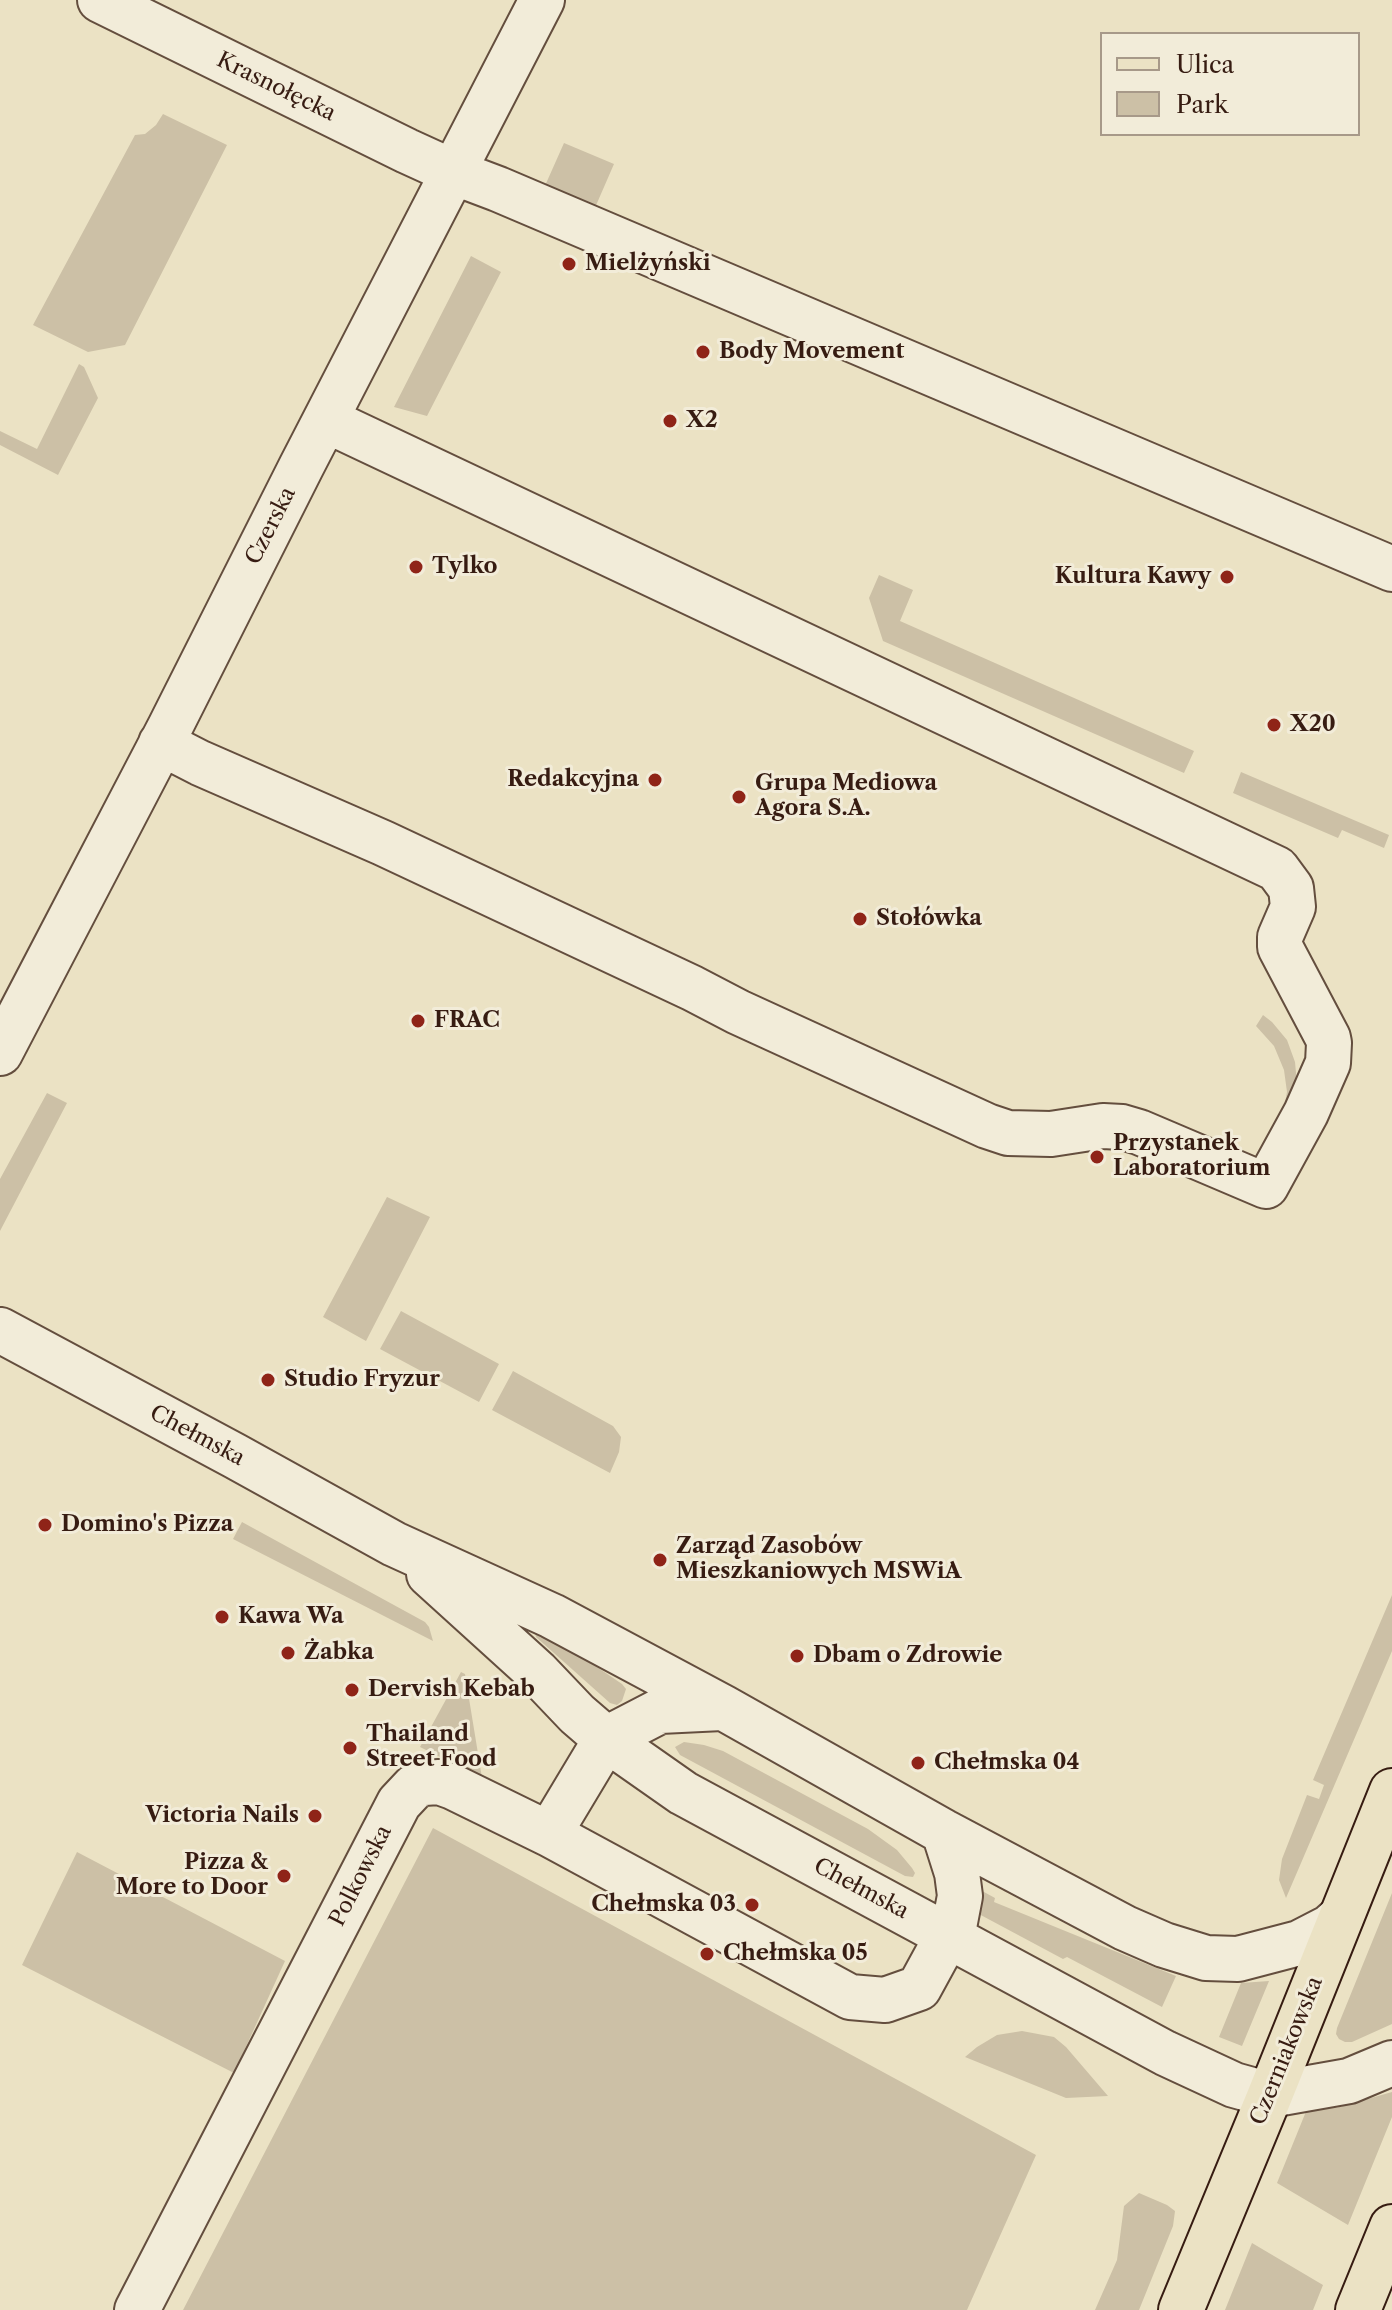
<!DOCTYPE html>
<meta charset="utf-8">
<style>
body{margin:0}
#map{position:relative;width:1392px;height:2310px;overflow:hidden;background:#ebe2c4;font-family:"Libre Caslon Text",serif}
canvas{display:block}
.legend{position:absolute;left:1100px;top:32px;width:260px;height:104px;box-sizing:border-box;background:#f2ecd9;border:2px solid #a79989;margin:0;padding:10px 14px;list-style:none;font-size:24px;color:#371c12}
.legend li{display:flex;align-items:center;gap:16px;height:40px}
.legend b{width:40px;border:2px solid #a79989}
</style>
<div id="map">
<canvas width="1392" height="2310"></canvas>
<ul class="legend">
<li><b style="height:10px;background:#ebe2c4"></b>Ulica</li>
<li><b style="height:22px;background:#ccc0a6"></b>Park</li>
</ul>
</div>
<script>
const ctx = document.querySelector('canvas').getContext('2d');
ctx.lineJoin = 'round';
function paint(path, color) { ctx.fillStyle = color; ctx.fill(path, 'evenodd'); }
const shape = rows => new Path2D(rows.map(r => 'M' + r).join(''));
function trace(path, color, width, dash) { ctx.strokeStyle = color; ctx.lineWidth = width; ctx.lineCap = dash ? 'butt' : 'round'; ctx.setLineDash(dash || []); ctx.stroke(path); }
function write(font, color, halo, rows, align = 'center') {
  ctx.font = font + ' "Libre Caslon Text",serif'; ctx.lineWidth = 6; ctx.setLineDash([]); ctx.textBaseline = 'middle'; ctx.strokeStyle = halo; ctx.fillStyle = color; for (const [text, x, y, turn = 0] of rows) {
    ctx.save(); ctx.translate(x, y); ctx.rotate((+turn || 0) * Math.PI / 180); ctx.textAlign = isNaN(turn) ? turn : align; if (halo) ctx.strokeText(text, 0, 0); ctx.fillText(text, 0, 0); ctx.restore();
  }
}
paint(shape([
 [163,114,227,145,125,345,88,352,33,325,135,135,145,134,156,125],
 [564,143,614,164,594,210,544,188],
 [471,256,501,272,427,416,394,407],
 [79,364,84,367,98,398,58,475,0,445,0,431,37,449],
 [879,575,913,590,900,621,1194,751,1184,773,883,641,869,598],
 [1241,772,1389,835,1384,848,1342,830,1338,838,1233,793],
 [1263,1015,1272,1022,1287,1040,1295,1062,1297,1084,1283,1113,1287,1092,1284,1070,1274,1046,1256,1026],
 [47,1093,67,1103,0,1231,0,1179],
 [387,1197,430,1217,366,1341,323,1317],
 [401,1311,499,1364,479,1402,380,1349],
 [513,1371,613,1426,621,1437,619,1452,610,1473,492,1410],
 [242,1522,425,1622,429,1627,433,1641,233,1539],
 [1392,1595,1392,1651,1286,1898,1279,1880,1282,1859,1307,1795,1319,1799,1324,1785,1313,1780],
 [534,1629,563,1644,622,1684,626,1689,622,1701,617,1705,610,1703,536,1637],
 [461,1672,465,1674,482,1778,420,1747],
 [684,1742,704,1745,723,1751,868,1829,897,1850,912,1868,915,1873,913,1877,905,1876,680,1755,675,1747],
 [433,1828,1036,2155,967,2310,183,2310],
 [77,1852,285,1961,234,2073,22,1965],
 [973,1886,995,1898,994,1902,1176,1976,1162,2007,1067,1957,1063,1959,977,1913],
 [1392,1893,1392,2024,1352,2042,1345,2042,1339,2039,1336,2034,1337,2028],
 [1269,1981,1242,2046,1219,2037,1241,1983],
 [1022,2031,1054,2037,1066,2047,1108,2096,1066,2098,965,2057,977,2047,997,2035],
 [1392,2092,1392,2117,1348,2225,1277,2183,1307,2109,1336,2108],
 [1139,2193,1167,2205,1175,2211,1173,2226,1139,2310,1095,2310,1117,2260,1124,2206],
 [1252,2243,1323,2285,1313,2310,1225,2310]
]), '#ccc0a6');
const minor = shape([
 [100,0,407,151,453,172,498,189,1392,569],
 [161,743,200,763,383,843,692,988,738,1012,987,1126,1008,1133,1051,1134,1103,1126,1122,1127,1139,1132,1266,1186,1306,1113,1328,1063,1329,1043,1328,1038,1280,947,1280,937,1293,907,1291,888,1277,869,326,420],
 [0,1053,170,727,301,467,542,0],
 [0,1330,235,1456,394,1544,552,1616,724,1708,944,1832,1125,1928,1164,1945,1206,1958,1238,1959,1299,1943,1330,1927,1341,1917],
 [429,1574,537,1672,577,1714,606,1739,683,1793,1165,2053,1234,2085,1270,2095,1349,2081,1392,2063],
 [549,1834,606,1739,660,1711,722,1708],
 [137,2310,399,1803,414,1787,424,1783,439,1782,453,1787,549,1834,850,1997,885,2000,919,1988,955,1922,960,1896,957,1873,944,1832]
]);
const major = shape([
 [1181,2310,1270,2095,1392,1791],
 [1358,2310,1392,2227]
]);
trace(minor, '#644e3e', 48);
trace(major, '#371c12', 48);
trace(minor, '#f2ecd9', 44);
trace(major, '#ebe2c4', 44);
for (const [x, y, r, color] of [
 [569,264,8,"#8f2418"],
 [703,352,8,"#8f2418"],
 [670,421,8,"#8f2418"],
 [416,567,8,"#8f2418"],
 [1227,577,8,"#8f2418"],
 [1274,725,8,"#8f2418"],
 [655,780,8,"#8f2418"],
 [739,797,8,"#8f2418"],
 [860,919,8,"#8f2418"],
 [418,1021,8,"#8f2418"],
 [1097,1157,8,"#8f2418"],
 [268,1380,8,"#8f2418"],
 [45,1525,8,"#8f2418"],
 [660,1560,8,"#8f2418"],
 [222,1617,8,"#8f2418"],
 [288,1653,8,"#8f2418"],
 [797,1656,8,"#8f2418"],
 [352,1690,8,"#8f2418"],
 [350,1748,8,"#8f2418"],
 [918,1763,8,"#8f2418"],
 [315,1816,8,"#8f2418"],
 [284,1876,8,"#8f2418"],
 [752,1905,8,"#8f2418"],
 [707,1954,8,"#8f2418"]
]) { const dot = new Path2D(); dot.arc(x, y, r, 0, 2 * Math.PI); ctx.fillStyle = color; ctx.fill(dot); trace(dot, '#f2ecd9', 3); }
write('22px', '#371c12', '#f2ecd9', [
 ["Krasnołęcka",276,87,26],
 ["Czerska",271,526,-63],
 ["Chełmska",197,1436,28],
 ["Polkowska",361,1876,-63],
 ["Chełmska",861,1889,28],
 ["Czerniakowska",1287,2051,-68]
]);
write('bold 22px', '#371c12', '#f2ecd9', [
 ["Mielżyński",585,264],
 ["Body Movement",719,352],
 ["X2",686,421],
 ["Tylko",432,567],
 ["Kultura Kawy",1211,577,"right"],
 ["X20",1290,725],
 ["Redakcyjna",639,780,"right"],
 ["Grupa Mediowa",755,784],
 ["Agora S.A.",755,809],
 ["Stołówka",876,919],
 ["FRAC",434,1021],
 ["Przystanek",1113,1144],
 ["Laboratorium",1113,1169],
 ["Studio Fryzur",284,1380],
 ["Domino's Pizza",61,1525],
 ["Zarząd Zasobów",676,1547],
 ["Mieszkaniowych MSWiA",676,1572],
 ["Kawa Wa",238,1617],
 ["Żabka",304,1653],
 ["Dbam o Zdrowie",813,1656],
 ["Dervish Kebab",368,1690],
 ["Thailand",366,1735],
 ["Street Food",366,1760],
 ["Chełmska 04",934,1763],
 ["Victoria Nails",299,1816,"right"],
 ["Pizza &",268,1863,"right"],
 ["More to Door",268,1888,"right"],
 ["Chełmska 03",736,1905,"right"],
 ["Chełmska 05",723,1954]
], 'left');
</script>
